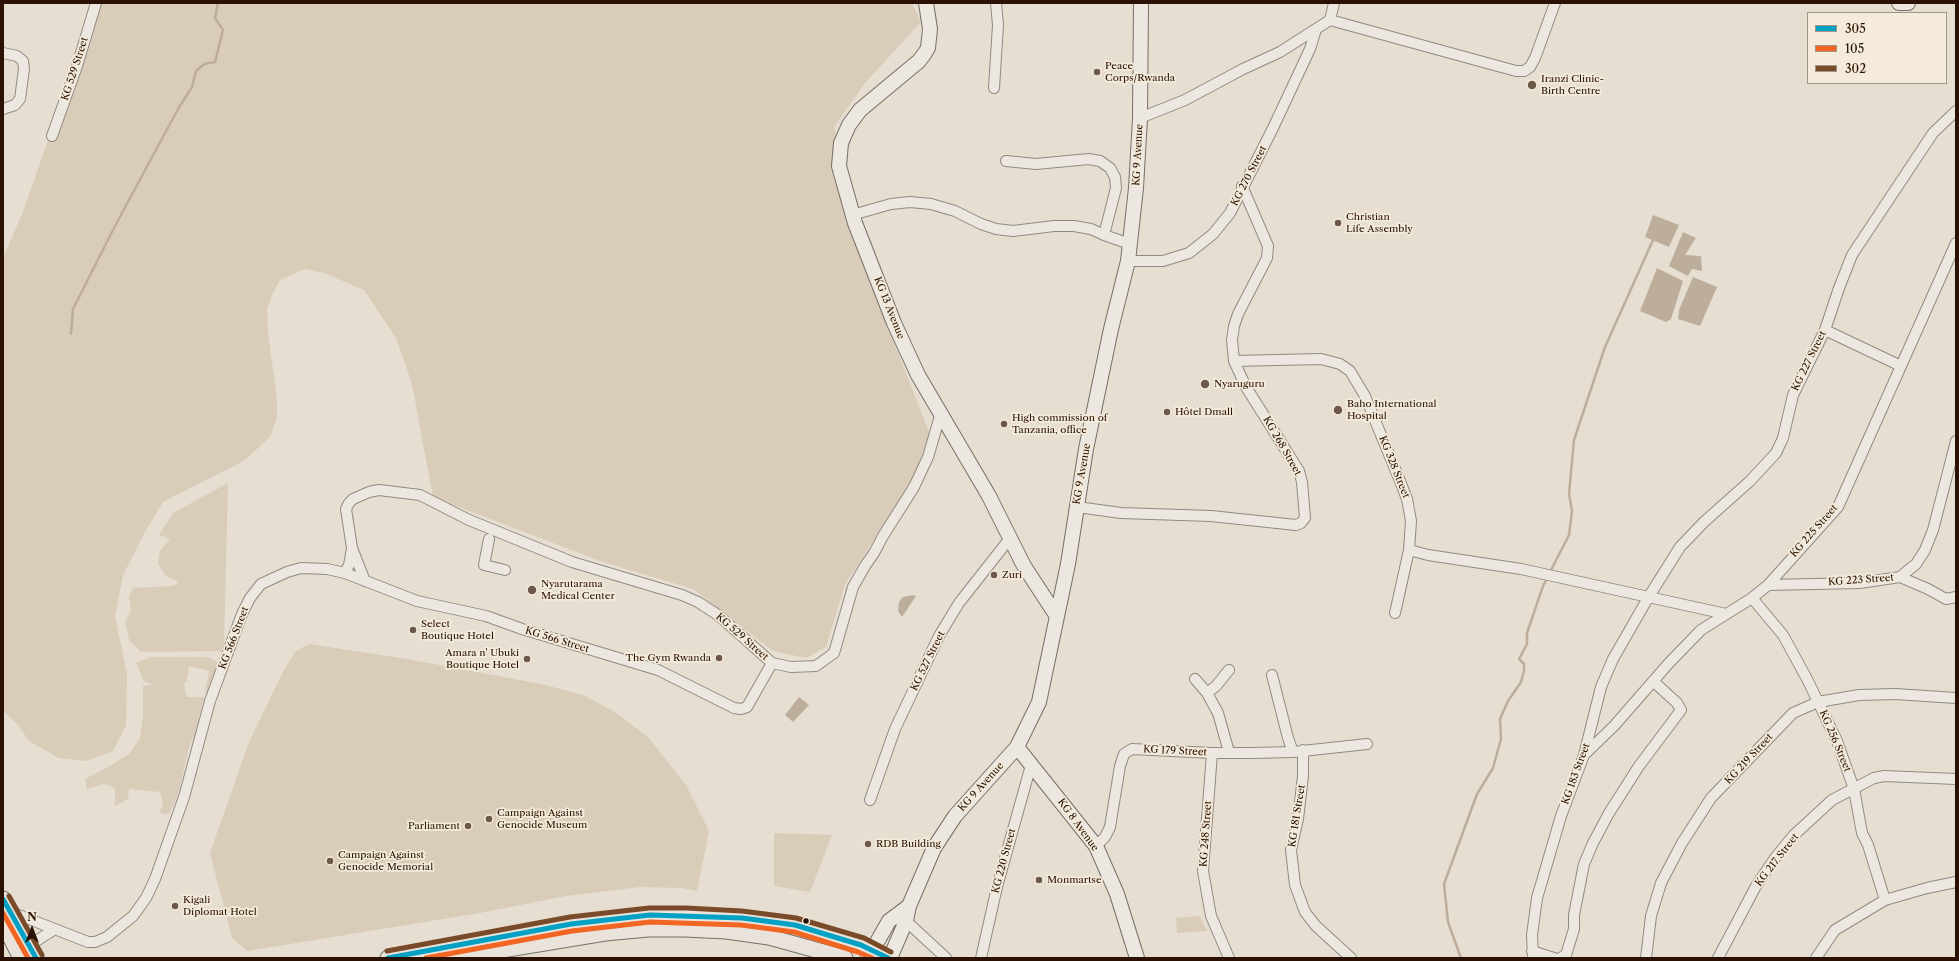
<!DOCTYPE html>
<meta charset="utf-8">
<style>
body{margin:0}
#map{position:relative;width:1959px;height:961px;overflow:hidden;background:#e6ded1;font-family:"Libre Caslon Text",serif}
canvas{display:block}
.frame{position:absolute;inset:0;border:4px solid #2a1101;pointer-events:none}
.legend{position:absolute;left:1807px;top:12px;width:140px;height:72px;box-sizing:border-box;background:#f5ebdb;border:1px solid #a49484;margin:0;padding:5px 7px;list-style:none;font-size:12px;color:#2a1101}
.legend li{display:flex;align-items:center;gap:8px;height:20px}
.legend b{width:20px;border:1px solid #a49484}
.north{position:absolute;left:12px;top:909px;width:40px;height:40px;-webkit-text-stroke:3px #f5ebdb;paint-order:stroke;rotate:0deg;font-size:11px;font-weight:700;line-height:16px;text-align:center;color:#2a1101}
.north::after{content:'';display:block;margin:auto;width:14px;height:18px;background:#2a1101;clip-path:polygon(50% 0,100% 100%,50% 72%,0 100%)}
</style>
<div id="map">
<canvas width="1959" height="961"></canvas>
<div class="frame"></div>
<ul class="legend">
<li><b style="height:5px;background:#02a1c4"></b>305</li>
<li><b style="height:5px;background:#f26522"></b>105</li>
<li><b style="height:5px;background:#7a4b2a"></b>302</li>
</ul>
<div class="north">N</div>
</div>
<script>
const ctx = document.querySelector('canvas').getContext('2d');
ctx.lineJoin = 'round';
function paint(path, color) { ctx.fillStyle = color; ctx.fill(path, 'evenodd'); }
const shape = rows => new Path2D(rows.map(r => 'M' + r).join(''));
function trace(path, color, width, dash) { ctx.strokeStyle = color; ctx.lineWidth = width; ctx.lineCap = dash ? 'butt' : 'round'; ctx.setLineDash(dash || []); ctx.stroke(path); }
function write(font, color, halo, rows, align = 'center') {
  ctx.font = font + ' "Libre Caslon Text",serif'; ctx.lineWidth = 3.5; ctx.setLineDash([]); ctx.textBaseline = 'middle'; ctx.strokeStyle = halo; ctx.fillStyle = color; for (const [text, x, y, turn = 0] of rows) {
    ctx.save(); ctx.translate(x, y); ctx.rotate((+turn || 0) * Math.PI / 180); ctx.textAlign = isNaN(turn) ? turn : align; if (halo) ctx.strokeText(text, 0, 0); ctx.fillText(text, 0, 0); ctx.restore();
  }
}
paint(shape([
 [92,3,912,3,921,22,865,83,834,127,880,307,931,437,918,470,845,585,826,647,806,658,773,651,693,589,603,562,433,497,412,384,396,338,364,290,324,273,305,269,280,280,271,297,267,310,268,333,277,399,277,418,270,437,244,461,163,502,146,530,123,575,115,616,127,674,126,725,113,751,86,761,59,758,29,741,18,725,3,710,3,258,24,209,77,57],
 [228,483,224,645,220,651,141,652,129,640,125,623,131,610,129,597,133,588,173,586,179,582,166,576,158,564,160,551,170,539,159,535,173,513],
 [309,644,413,660,541,684,583,695,615,712,648,737,686,785,709,831,697,891,682,888,640,887,566,896,480,913,247,951,232,938,210,853,249,742,284,670,296,651],
 [151,657,209,657,220,664,212,691,205,692,209,671,189,666,187,679,184,684,187,697,204,697,195,734,189,747,178,795,169,814,159,813,163,805,160,792,129,789,128,799,115,806,115,788,104,784,87,789,85,779,112,765,130,753,140,738,143,716,143,686,153,685,144,681,136,663],
 [774,833,832,835,810,892,774,886],
 [1200,916,1207,931,1177,933,1176,918]
]), '#d9ccb9');
paint(shape([
 [1653,215,1679,225,1669,247,1645,237],
 [1683,232,1696,238,1685,255,1701,256,1702,271,1692,269,1688,276,1669,266],
 [1657,268,1683,281,1671,319,1666,322,1640,311],
 [1693,277,1717,287,1700,326,1678,319,1679,310],
 [912,595,916,596,902,617,898,611,899,602,903,597],
 [799,697,809,705,793,722,785,715]
]), '#bdae9b');
trace(shape([
 [71,334,73,309,115,226,178,109,192,87,196,71,204,64,215,62,223,30,215,18,218,3],
 [1550,572,1569,535,1572,511,1569,494,1574,440,1605,347,1653,240],
 [1461,958,1448,922,1444,884,1477,794,1493,768,1501,739,1500,719,1508,701,1521,682,1524,671,1524,664,1519,659,1527,644,1527,633,1543,586,1548,577]
]), '#bdae9b', 2.5);
const street = shape([
 [1330,20,1334,3],
 [3,53,17,56,23,61,24,69,20,99,15,105,3,109],
 [994,88,998,25,996,3],
 [1140,118,1185,100,1243,69,1280,52,1330,20,1516,71,1524,71,1530,67,1535,58,1555,3],
 [52,136,77,66,96,3],
 [852,215,891,204,910,202,931,204,955,211,981,224,996,229,1013,231,1054,226,1074,226,1091,229,1104,235,1116,188,1115,177,1110,168,1100,161,1089,159,1036,164,1006,161],
 [1104,235,1130,244],
 [1128,261,1163,261,1189,253,1213,234,1230,213,1273,128,1310,49,1316,29],
 [1825,330,1901,366],
 [1234,361,1321,359,1340,364,1350,371,1365,396,1400,481,1407,499,1411,521,1409,550,1395,613],
 [1077,507,1121,513,1211,516,1296,525,1301,523,1305,518,1302,482,1299,471,1246,387,1234,361,1232,340,1234,326,1238,314,1267,258,1268,246,1242,186],
 [489,539,484,565,505,570],
 [1409,550,1428,555,1521,569,1726,614],
 [345,573,349,565,352,548],
 [1900,577,1928,589,1946,599,1956,597],
 [365,581,352,548,346,509,349,503,353,499,369,492,379,490,420,495,469,520,572,562,682,595,698,602,718,615,772,663,791,667,816,666,834,653,853,587,865,566,874,553,883,536,914,487,928,457,940,416],
 [1768,585,1860,583,1900,577,1916,564,1925,550,1933,530,1956,441],
 [1752,598,1783,635,1807,679,1837,741,1854,789,1862,833,1868,845,1885,900],
 [1272,675,1288,738,1293,752],
 [1195,679,1207,693,1218,713,1229,752],
 [1207,693,1216,686,1229,670],
 [1303,750,1303,776,1298,819,1291,850,1295,885,1305,912,1316,926,1351,958],
 [1212,753,1203,871,1211,916,1229,958],
 [1584,755,1614,726,1669,663,1701,630,1752,598,1768,585,1838,507,1956,243],
 [870,800,895,729,939,636,959,603,1011,537],
 [1096,846,1105,837,1110,827,1120,766,1124,754,1132,749,1212,753,1252,753,1293,752,1367,744],
 [11,912,88,942,95,942,107,937,133,916,146,898,155,879,184,797,210,701,242,614,250,598,261,584,287,572,301,568,327,569,345,573,417,601,486,616,522,629,658,670,734,708,741,709,747,707,772,663],
 [906,921,946,958],
 [30,945,55,929],
 [1532,951,1554,958],
 [981,958,997,887,1031,765],
 [1533,958,1532,935,1537,898,1561,816,1584,755,1601,687,1613,659,1648,598,1680,547,1704,522,1750,481,1776,453,1783,438,1793,395,1825,330,1839,288,1852,255,1933,133,1956,111],
 [1560,958,1566,955,1574,929,1574,915,1584,864,1593,843,1609,813,1639,766,1681,710,1677,703,1653,681],
 [1646,958,1651,916,1661,883,1682,843,1711,798,1793,713,1818,702,1859,695,1895,694,1956,698],
 [1718,958,1756,886,1775,858,1793,836,1832,800,1874,778,1884,776,1956,779],
 [1816,958,1835,930,1885,900,1927,888,1956,882]
]);
const secondary = shape([
 [926,3,930,29,928,48,925,53,919,61,860,110,849,125,841,143,839,166,855,223,894,323,918,375,989,496,1024,566,1056,615],
 [1899,3,1908,3],
 [1017,747,1096,846,1117,894,1137,958],
 [868,958,889,921,909,906],
 [890,958,906,921,909,906,934,848,955,816,1017,747,1039,702,1068,564,1086,449,1111,329,1128,261,1136,188,1140,118,1141,3]
]);
const primary = shape([
 [3,899,36,958],
 [3,923,21,958],
 [388,958,571,924,650,915,686,915,742,918,795,925,861,945,888,958],
 [454,958,605,933,648,929,685,929,726,931,769,937,845,958]
]);
trace(street, '#928a81', 12);
trace(secondary, '#776f66', 16);
trace(primary, '#776f66', 17);
trace(street, '#ece7e0', 10);
trace(secondary, '#ece7e0', 14);
trace(primary, '#e9e3db', 15);
trace(shape([
 [3,899,36,958],
 [388,958,571,924,650,915,742,918,795,925,861,945,888,958]
]), '#02a1c4', 5);
trace(shape([
 [3,913,28,958],
 [426,958,572,931,650,922,741,925,794,932,858,952,872,958]
]), '#f26522', 5);
trace(shape([
 [9,896,42,955],
 [387,951,570,917,649,908,686,908,742,911,796,918,864,938,891,952]
]), '#7a4b2a', 5);
for (const [x, y, r, color] of [
 [1097,72,4,"#6c594a"],
 [1532,85,5,"#6c594a"],
 [1338,223,4,"#6c594a"],
 [1205,384,5,"#6c594a"],
 [1338,410,5,"#6c594a"],
 [1167,412,4,"#6c594a"],
 [1004,424,4,"#6c594a"],
 [994,575,4,"#6c594a"],
 [532,590,5,"#6c594a"],
 [413,630,4,"#6c594a"],
 [719,658,4,"#6c594a"],
 [527,659,4,"#6c594a"],
 [489,819,4,"#6c594a"],
 [468,826,4,"#6c594a"],
 [868,844,4,"#6c594a"],
 [330,861,4,"#6c594a"],
 [1039,880,4,"#6c594a"],
 [175,906,4,"#6c594a"],
 [806,921,3.5,"#2a1101"]
]) { const dot = new Path2D(); dot.arc(x, y, r, 0, 2 * Math.PI); ctx.fillStyle = color; ctx.fill(dot); trace(dot, '#f5ebdb', 1.5); }
write('10px', '#2a1101', '#f5ebdb', [
 ["Peace",1105,66],
 ["Corps/Rwanda",1105,78],
 ["Iranzi Clinic-",1541,79],
 ["Birth Centre",1541,91],
 ["Christian",1346,217],
 ["Life Assembly",1346,229],
 ["Nyaruguru",1214,384],
 ["Baho International",1347,404],
 ["Hospital",1347,416],
 ["Hôtel Dmall",1175,412],
 ["High commission of",1012,418],
 ["Tanzania, office",1012,430],
 ["Zuri",1002,575],
 ["Nyarutarama",541,584],
 ["Medical Center",541,596],
 ["Select",421,624],
 ["Boutique Hotel",421,636],
 ["Amara n' Ubuki",519,653,"right"],
 ["Boutique Hotel",519,665,"right"],
 ["The Gym Rwanda",711,658,"right"],
 ["Campaign Against",497,813],
 ["Genocide Museum",497,825],
 ["Parliament",460,826,"right"],
 ["RDB Building",876,844],
 ["Campaign Against",338,855],
 ["Genocide Memorial",338,867],
 ["Monmartse",1047,880],
 ["Kigali",183,900],
 ["Diplomat Hotel",183,912]
], 'left');
write('10px', '#2a1101', '#f5ebdb', [
 ["KG 529 Street",75,69,-72],
 ["KG 9 Avenue",1138,155,-87],
 ["KG 270 Street",1249,176,-63],
 ["KG 13 Avenue",889,308,68],
 ["KG 227 Street",1809,361,-64],
 ["KG 268 Street",1282,446,60],
 ["KG 328 Street",1394,467,68],
 ["KG 9 Avenue",1082,474,-80],
 ["KG 225 Street",1814,531,-49],
 ["KG 223 Street",1861,580,-4],
 ["KG 529 Street",742,637,41],
 ["KG 566 Street",234,638,-69],
 ["KG 566 Street",557,640,17],
 ["KG 527 Street",928,661,-64],
 ["KG 256 Street",1835,741,67],
 ["KG 179 Street",1175,751,3],
 ["KG 219 Street",1749,759,-47],
 ["KG 183 Street",1576,774,-70],
 ["KG 9 Avenue",981,787,-48],
 ["KG 181 Street",1297,816,-81],
 ["KG 8 Avenue",1078,825,54],
 ["KG 248 Street",1206,834,-86],
 ["KG 217 Street",1777,860,-52],
 ["KG 220 Street",1004,861,-75]
]);
</script>
